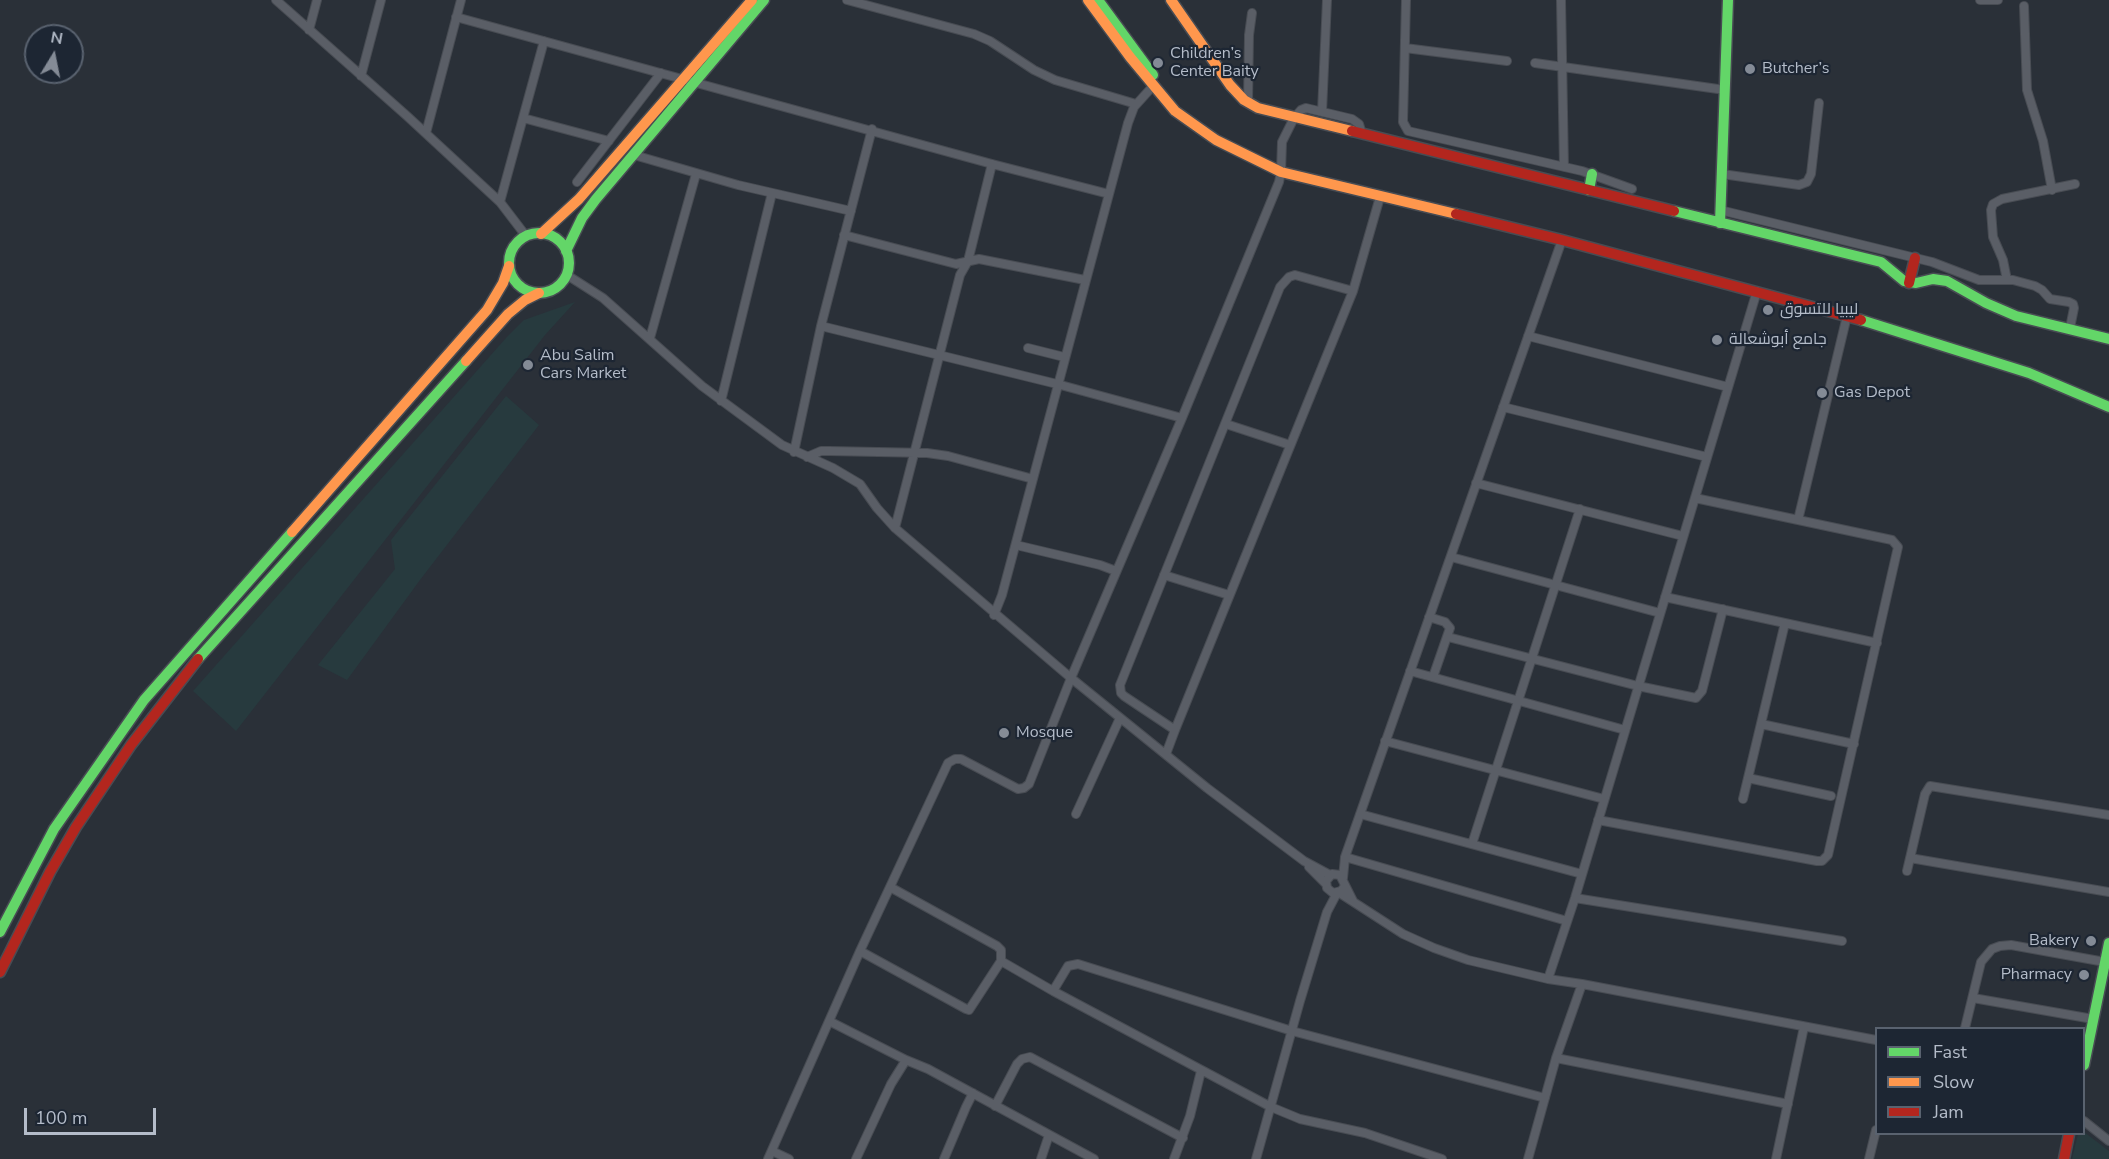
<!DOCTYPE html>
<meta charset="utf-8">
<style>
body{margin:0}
#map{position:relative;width:2109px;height:1159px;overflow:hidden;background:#2a3038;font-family:"Nunito Sans",sans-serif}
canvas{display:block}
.legend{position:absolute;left:1875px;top:1027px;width:210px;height:108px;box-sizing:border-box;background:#1d2633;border:2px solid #59626f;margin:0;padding:8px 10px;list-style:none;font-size:18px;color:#b4bcc9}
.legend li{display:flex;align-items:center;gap:12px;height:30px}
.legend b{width:30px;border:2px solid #59626f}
.north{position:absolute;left:24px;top:24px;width:60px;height:60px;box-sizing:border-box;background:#1d2633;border:2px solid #59626f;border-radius:50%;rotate:10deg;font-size:16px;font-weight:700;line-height:24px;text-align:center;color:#b4bcc9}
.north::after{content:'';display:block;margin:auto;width:21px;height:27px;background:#848b96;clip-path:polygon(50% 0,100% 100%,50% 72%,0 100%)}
.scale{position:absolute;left:24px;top:1108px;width:132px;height:27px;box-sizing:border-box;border:3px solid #b4bcc9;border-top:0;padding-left:8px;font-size:18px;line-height:21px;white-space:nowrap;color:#b4bcc9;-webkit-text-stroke:4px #1d2633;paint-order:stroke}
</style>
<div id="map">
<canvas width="2109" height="1159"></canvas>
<ul class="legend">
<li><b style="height:8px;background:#63d668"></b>Fast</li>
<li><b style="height:8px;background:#ff974d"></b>Slow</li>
<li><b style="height:8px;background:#b3261e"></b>Jam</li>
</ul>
<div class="north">N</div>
<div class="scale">100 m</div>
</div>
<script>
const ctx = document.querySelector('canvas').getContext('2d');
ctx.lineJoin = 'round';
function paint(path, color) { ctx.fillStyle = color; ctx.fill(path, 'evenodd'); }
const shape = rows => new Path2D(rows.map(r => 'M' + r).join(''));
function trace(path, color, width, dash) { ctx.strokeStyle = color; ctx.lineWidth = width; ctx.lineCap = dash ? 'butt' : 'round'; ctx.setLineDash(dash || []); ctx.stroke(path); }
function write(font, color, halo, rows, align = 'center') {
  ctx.font = font + ' "Nunito Sans",Cairo,sans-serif'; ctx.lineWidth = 4.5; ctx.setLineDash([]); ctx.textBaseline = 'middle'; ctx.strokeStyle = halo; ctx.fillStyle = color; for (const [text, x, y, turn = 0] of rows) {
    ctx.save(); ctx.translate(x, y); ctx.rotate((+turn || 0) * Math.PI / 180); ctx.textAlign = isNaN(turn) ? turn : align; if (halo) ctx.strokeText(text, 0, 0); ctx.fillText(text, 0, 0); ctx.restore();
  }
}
paint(shape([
 [575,302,545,335,236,731,193,691,506,338,524,320],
 [506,396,539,425,420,580,347,680,318,665,395,569,391,540],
 [2084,1132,2109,1151,2109,1159,2072,1159,2078,1134]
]), '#273a3e');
const street = shape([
 [276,0,407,116,500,202,526,236],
 [847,0,974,34,990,41,1034,70,1055,80,1136,104],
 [1406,0,1403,122,1408,131,1582,171,1632,189],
 [1561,0,1564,167],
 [1980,0,1998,0],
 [2024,6,2027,90,2043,141,2052,190],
 [456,17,992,164,1109,194],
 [309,30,317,0],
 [1405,48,1507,61],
 [1535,63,1725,90],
 [361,76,381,0],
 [1248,103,1249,35,1252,13],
 [1322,112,1327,0],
 [523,118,609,141],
 [426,133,461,0],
 [634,155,738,185,851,211],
 [1722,174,1799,185,1807,182,1811,174,1819,103],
 [577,182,661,73],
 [500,202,544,41],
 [1720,210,1932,262,1979,280,2013,280,2035,286,2042,290,2050,299,2069,302,2073,304,2074,308,2070,328],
 [844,235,956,264,979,259,1085,280],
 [567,275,603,298,702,386,782,445,833,468,860,484,877,508,895,528,1071,678,1207,788,1304,861,1330,875],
 [2007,280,2003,260,1993,237,1991,210,1993,204,2002,199,2075,184],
 [1353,291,1295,275,1289,277,1280,287,1120,685,1121,693,1124,696,1175,730,1353,291,1380,197],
 [821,326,1057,384,1182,418],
 [1528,336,1728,387],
 [650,338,696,174],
 [1028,348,1064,357],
 [721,401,772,193],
 [1503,407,1707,457],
 [1226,424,1290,445],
 [794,452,821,326,872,129],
 [807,457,821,451,829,451,927,453,948,456,1033,479],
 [1476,483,1683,536],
 [1798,520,1847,316],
 [895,528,960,275,968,261,992,164],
 [1016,545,1100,565,1116,571],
 [1451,557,1660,613],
 [1164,575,1229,595],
 [1665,597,1877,643],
 [994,615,1002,595,1128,123,1134,107,1153,86],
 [1429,617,1445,622,1450,628,1433,677],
 [1448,637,1638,686,1696,698,1702,691,1723,609],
 [1410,671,1625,730],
 [1761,724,1854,744],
 [1385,741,1604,799],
 [1166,754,1175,730],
 [1748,778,1831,796],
 [1743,799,1785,623],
 [1076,814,1120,718],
 [1360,814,1582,874],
 [1598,820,1817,861,1822,861,1828,855,1898,547,1892,540,1695,498],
 [1472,844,1580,509],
 [1345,857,1567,921],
 [1910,858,2109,892],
 [1309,867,1326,884],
 [1907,871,1925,794,1930,786,2109,815],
 [1343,878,1345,857,1562,240],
 [1345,886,1341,891,1333,893,1327,888,1326,881,1332,874,1340,875,1353,901],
 [890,887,997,946,1001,950,1001,961],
 [1338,892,1403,934,1434,948,1468,960,1548,979,1582,984,1876,1040],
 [1575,898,1842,941],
 [860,951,966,1009,969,1010,1001,961,1053,991,1271,1107,1300,1119,1365,1133,1442,1159],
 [1548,979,1575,898,1757,291],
 [1053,991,1068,966,1078,964,1292,1031,1545,1098],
 [1973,998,2093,1019],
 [829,1021,906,1060],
 [1965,1028,1981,962,1992,949,2000,946,2011,945,2105,962],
 [1556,1058,1788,1104],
 [995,1106,1017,1064,1022,1059,1030,1057,1183,1138],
 [2084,1121,2109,1141],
 [772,1151,789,1159],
 [768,1159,860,951,948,763,955,759,961,759,1018,789,1024,788,1029,784,1071,678,1182,418,1279,182,1281,172,1282,142,1294,118,1301,110,1306,108,1352,119,1359,124,1362,134],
 [856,1159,891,1084,906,1060,928,1069,1094,1159],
 [944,1159,966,1107,973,1093],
 [1041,1159,1049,1135],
 [1174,1159,1190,1116,1201,1071],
 [1256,1159,1300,1001,1327,912,1337,893],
 [1528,1159,1556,1058,1582,984],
 [1776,1159,1804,1027],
 [1869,1159,1876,1130]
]);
const fast = shape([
 [1098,0,1153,75],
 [1589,190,1592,174],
 [1674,211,1881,262,1904,281,1916,283,1933,279,1947,281,1986,303,2016,316,2109,339],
 [1720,223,1728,0],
 '509 263a30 30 0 1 1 60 0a30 30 0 1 1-60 0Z',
 [566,251,582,218,596,199,764,0],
 [1861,320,2029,373,2109,407],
 [198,659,466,361],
 [0,932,54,829,144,700,292,532],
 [2084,1065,2109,943]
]);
const slow = shape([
 [1088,0,1130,57,1175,111,1216,140,1281,172,1456,214],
 [1171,0,1230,85,1244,100,1258,108,1352,131],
 [541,234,579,199,752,0],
 [466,361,508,314,525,300,539,293],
 [292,532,487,310,503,283,509,266]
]);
const jam = shape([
 [1352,131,1674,211],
 [1456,214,1562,240,1861,320],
 [1909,283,1915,258],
 [0,972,50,872,76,827,131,745,198,659],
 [2064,1159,2069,1134]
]);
trace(street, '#484c53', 10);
trace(fast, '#484c53', 13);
trace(slow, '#484c53', 13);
trace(jam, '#484c53', 13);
trace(street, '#5a5e66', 8);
trace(fast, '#63d668', 10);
trace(slow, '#ff974d', 10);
trace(jam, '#b3261e', 10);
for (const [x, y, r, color] of [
 [1158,63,6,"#848b96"],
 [1750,69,6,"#848b96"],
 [1768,310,6,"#848b96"],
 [1717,340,6,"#848b96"],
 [528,365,6,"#848b96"],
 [1822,393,6,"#848b96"],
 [1004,733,6,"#848b96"],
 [2091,941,6,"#848b96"],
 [2084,975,6,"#848b96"]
]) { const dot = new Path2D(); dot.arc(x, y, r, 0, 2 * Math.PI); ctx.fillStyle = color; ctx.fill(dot); trace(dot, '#1d2633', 2); }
write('16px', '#b4bcc9', '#1d2633', [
 ["Children’s",1170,54],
 ["Center Baity",1170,72],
 ["Butcher’s",1762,69],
 ["ليبيا للتسوق",1780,310],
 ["جامع أبوشعالة",1729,340],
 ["Abu Salim",540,356],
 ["Cars Market",540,374],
 ["Gas Depot",1834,393],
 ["Mosque",1016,733],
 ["Bakery",2079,941,"right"],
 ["Pharmacy",2072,975,"right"]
], 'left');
</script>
